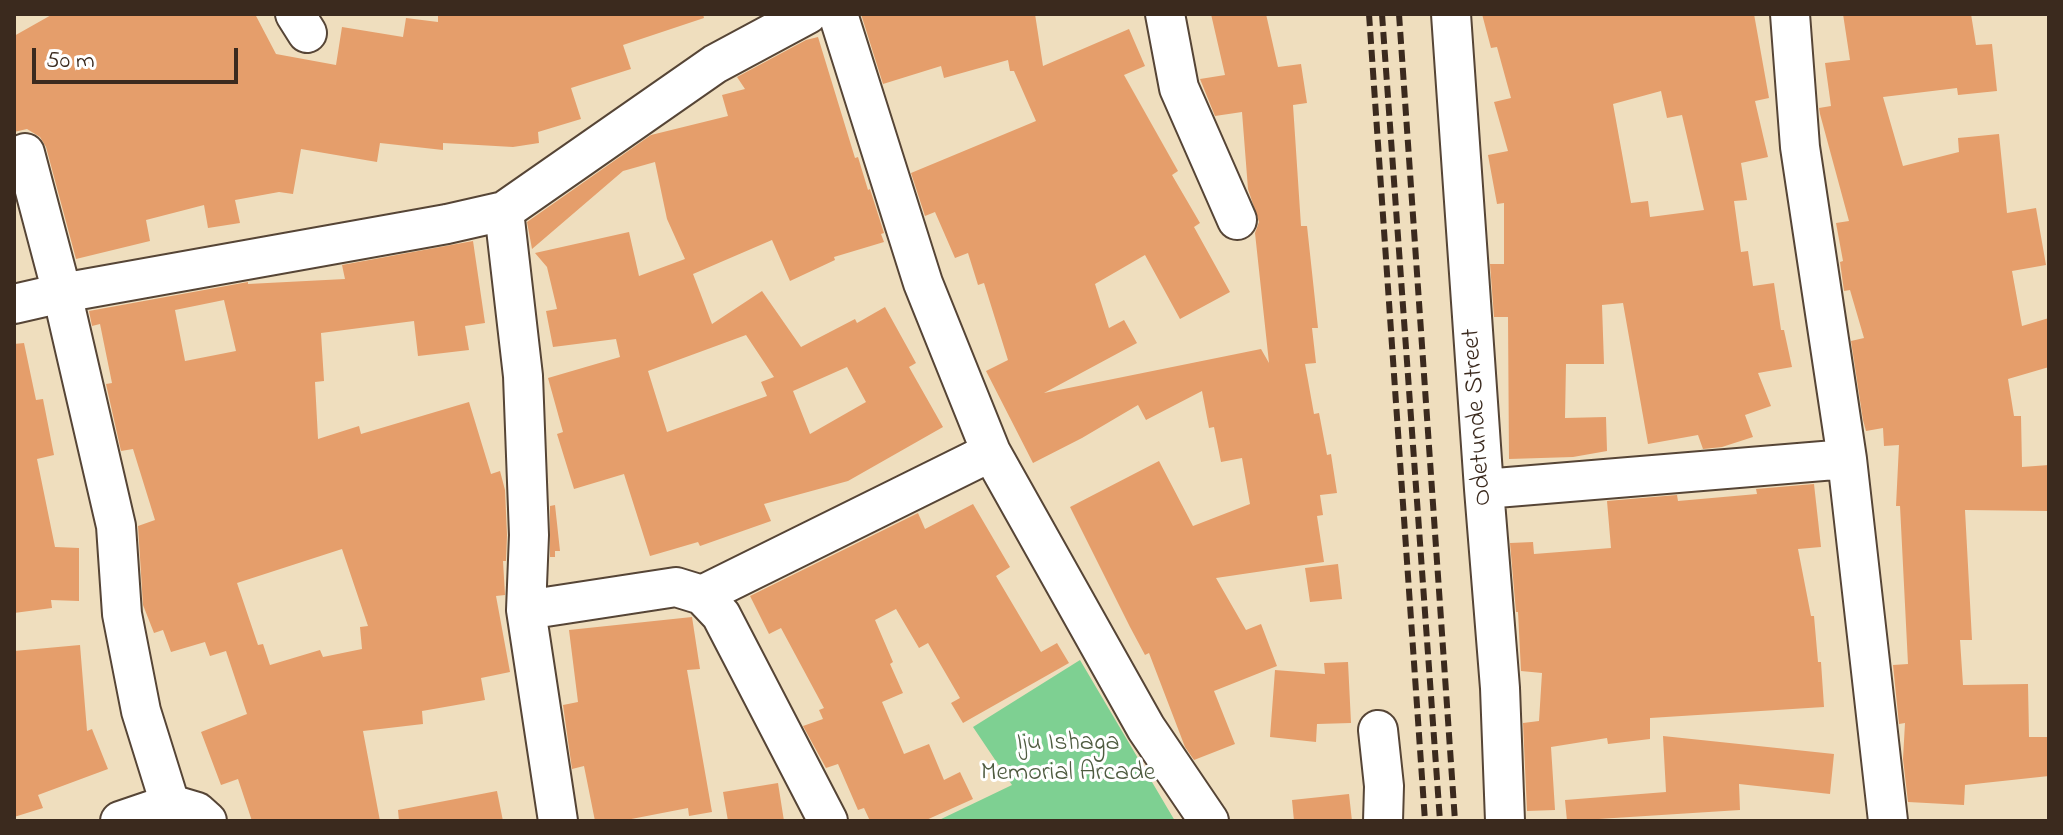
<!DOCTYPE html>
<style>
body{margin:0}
#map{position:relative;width:2063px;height:835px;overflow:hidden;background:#efdebe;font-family:"Indie Flower",sans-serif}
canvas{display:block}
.frame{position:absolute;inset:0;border:16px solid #3b2a1e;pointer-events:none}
.scale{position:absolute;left:32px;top:48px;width:206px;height:36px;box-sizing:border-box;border:4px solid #3b2a1e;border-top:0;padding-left:10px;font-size:24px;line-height:28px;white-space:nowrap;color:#3b2a1e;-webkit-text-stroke:6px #fff;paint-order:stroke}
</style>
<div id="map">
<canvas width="2063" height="835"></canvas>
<div class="frame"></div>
<div class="scale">50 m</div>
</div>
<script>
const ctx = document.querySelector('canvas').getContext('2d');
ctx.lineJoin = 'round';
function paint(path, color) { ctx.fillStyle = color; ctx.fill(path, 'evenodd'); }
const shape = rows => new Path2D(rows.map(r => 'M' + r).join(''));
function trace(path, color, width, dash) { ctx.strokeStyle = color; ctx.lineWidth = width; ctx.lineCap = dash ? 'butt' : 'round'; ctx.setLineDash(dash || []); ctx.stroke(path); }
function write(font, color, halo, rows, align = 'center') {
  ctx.font = font + ' "Indie Flower",sans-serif'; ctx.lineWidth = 6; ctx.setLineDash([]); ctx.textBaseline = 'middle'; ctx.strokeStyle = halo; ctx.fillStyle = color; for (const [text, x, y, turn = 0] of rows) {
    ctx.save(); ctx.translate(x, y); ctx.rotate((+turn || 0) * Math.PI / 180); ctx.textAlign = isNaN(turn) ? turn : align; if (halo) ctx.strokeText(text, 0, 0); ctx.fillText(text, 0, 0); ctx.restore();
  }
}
paint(shape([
 [1080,660,1175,821,937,821,1012,785,973,727]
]), '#7ed092');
paint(shape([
 [53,14,255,14,276,54,336,65,342,27,403,37,406,18,438,22,438,14,703,14,704,18,623,45,631,69,571,88,581,119,538,132,539,143,513,147,443,143,443,150,380,143,377,162,301,149,293,194,279,192,235,200,240,223,208,228,204,205,146,220,150,241,76,259,46,147,40,137,27,129,14,132,14,36],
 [861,14,1035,14,1043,66,1129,29,1145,66,1124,75,1178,171,1172,175,1200,223,1194,227,1230,292,1180,319,1145,255,1095,284,1109,328,1124,320,1137,343,1044,393,1261,349,1269,363,1255,233,1259,222,1248,189,1242,112,1215,116,1200,79,1225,75,1211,14,1266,14,1278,67,1301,64,1307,103,1293,105,1301,226,1307,226,1318,328,1312,328,1316,363,1305,364,1314,414,1319,413,1327,455,1331,454,1337,493,1320,495,1323,515,1317,516,1324,562,1216,578,1246,630,1261,624,1277,666,1214,691,1235,744,1194,760,1185,747,1149,653,1145,655,1130,627,1070,507,1159,461,1193,526,1250,504,1242,458,1221,462,1214,427,1209,428,1202,391,1146,420,1138,405,1082,438,1033,463,986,371,1008,360,984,283,978,285,968,253,955,258,935,212,925,216,911,173,1036,121,1014,71,1010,71,1008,60,944,78,941,66,883,84],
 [1482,14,1754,14,1769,98,1755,101,1768,157,1741,163,1747,200,1734,201,1741,252,1748,251,1753,286,1774,283,1781,330,1784,330,1792,367,1758,373,1771,406,1745,415,1753,437,1722,447,1703,449,1698,435,1648,444,1623,303,1602,305,1604,364,1566,364,1565,418,1606,417,1607,451,1573,457,1509,459,1508,317,1494,317,1490,264,1504,264,1504,203,1497,204,1488,155,1508,151,1494,102,1511,98,1497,47,1491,48],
 [1661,91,1667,118,1682,115,1704,210,1650,217,1648,201,1631,203,1613,104],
 [1843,14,1971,14,1976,45,1992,44,1997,91,1958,95,1957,88,1883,97,1903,166,1959,152,1958,138,1999,134,2007,213,2036,208,2046,265,2012,271,2022,326,2049,318,2049,367,2008,379,2014,416,2021,416,2022,467,2049,465,2049,511,1965,510,1972,640,1960,640,1963,685,2028,684,2029,737,2049,737,2049,776,1965,785,1964,805,1908,802,1903,759,1905,723,1899,724,1893,665,1908,664,1900,506,1896,506,1899,445,1884,446,1883,428,1866,431,1863,420,1851,341,1864,338,1850,290,1844,291,1840,262,1843,261,1836,223,1849,221,1820,114,1819,108,1831,106,1825,63,1850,60],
 [818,37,855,158,858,157,868,190,870,189,884,233,881,234,884,242,834,257,835,260,790,281,772,240,693,274,712,324,762,291,801,347,855,319,857,323,885,307,916,363,909,367,943,427,848,481,764,504,771,521,700,546,698,542,650,556,624,474,574,489,557,434,563,432,548,378,620,357,616,339,553,347,546,311,557,309,547,267,535,253,629,232,639,276,685,259,667,219,655,162,623,171,532,249,527,222,651,135,728,116,722,95,745,89,737,77,806,40],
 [746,335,774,377,761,382,767,396,667,432,648,371],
 [847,367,866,402,810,434,793,391],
 [473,241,485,323,465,326,469,350,418,356,414,321,321,333,324,381,315,382,318,439,359,426,361,434,469,402,491,474,500,471,505,490,507,535,506,561,503,561,505,595,496,596,510,672,481,678,485,700,422,711,423,724,363,731,380,821,252,821,238,779,221,785,201,732,247,714,226,651,210,656,205,642,171,652,163,630,154,633,143,605,138,526,155,520,133,449,121,451,106,384,112,383,100,324,92,326,89,311,248,282,248,284,345,279,342,265],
 [224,300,236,351,185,361,175,310],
 [342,549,368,626,360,627,362,649,323,657,320,650,270,665,263,644,258,645,237,583],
 [24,343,36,400,43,399,54,455,37,459,55,547,79,548,79,601,51,600,52,608,14,613,14,344],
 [1814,484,1821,547,1798,549,1811,616,1814,616,1818,662,1821,662,1824,707,1650,718,1650,739,1608,744,1607,738,1551,747,1555,810,1527,811,1523,723,1539,721,1542,673,1521,671,1518,612,1516,612,1510,543,1533,542,1534,554,1611,548,1607,501,1677,495,1678,501,1757,494,1756,489],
 [973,504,1010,567,996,576,1041,652,1057,643,1069,663,963,723,951,703,960,698,928,643,919,648,896,609,875,620,893,662,890,664,903,693,882,702,904,754,929,744,944,780,960,772,973,799,924,821,870,821,864,808,858,810,838,764,826,768,803,726,823,719,819,710,824,708,781,628,769,634,750,596,918,513,925,529],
 [555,505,560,551,555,551,555,557,550,557,550,506],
 [1338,564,1342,599,1310,602,1305,568],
 [692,617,700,669,687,670,712,812,689,816,688,808,621,821,595,821,584,766,572,769,563,705,578,702,569,630],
 [80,645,87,731,92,729,108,769,38,795,43,808,14,817,14,651],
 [1348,662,1351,723,1317,724,1316,742,1270,737,1275,670,1325,674,1324,663],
 [1663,736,1834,754,1830,794,1739,784,1740,810,1567,821,1565,800,1666,792],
 [778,783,784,821,728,821,723,792],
 [497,791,503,821,399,821,398,810],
 [1349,794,1352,821,1294,821,1292,800]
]), '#e59e6b');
const minor = shape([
 [295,14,307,33],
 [838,14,923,283,991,452,1146,728,1209,821],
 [1165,14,1179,88,1237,220],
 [1451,14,1484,489,1500,688,1505,821],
 [1790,14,1800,147,1847,459,1888,821],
 [25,153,62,293,116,526,122,614,141,711,170,804],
 [504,211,523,376,529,535,526,610,558,821],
 [14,304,62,293,447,224,504,211,715,64,808,14],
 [1484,489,1847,459],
 [702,595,991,452],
 [526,610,676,587,702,595,721,615,828,821],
 [1378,730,1384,786,1383,821],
 [120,821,170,804,197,812,207,821]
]);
trace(minor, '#564536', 42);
trace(minor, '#fff', 38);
trace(shape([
 [1369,14,1425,821],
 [1382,14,1440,821],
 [1399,14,1455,821]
]), '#3b2a1e', 6, [12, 6]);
write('26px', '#3b2a1e', '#fff', [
 ["Odetunde Street",1479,417,-94]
]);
write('26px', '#4f5c41', '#fff', [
 ["Iju Ishaga",1068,745],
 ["Memorial Arcade",1068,775]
]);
</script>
